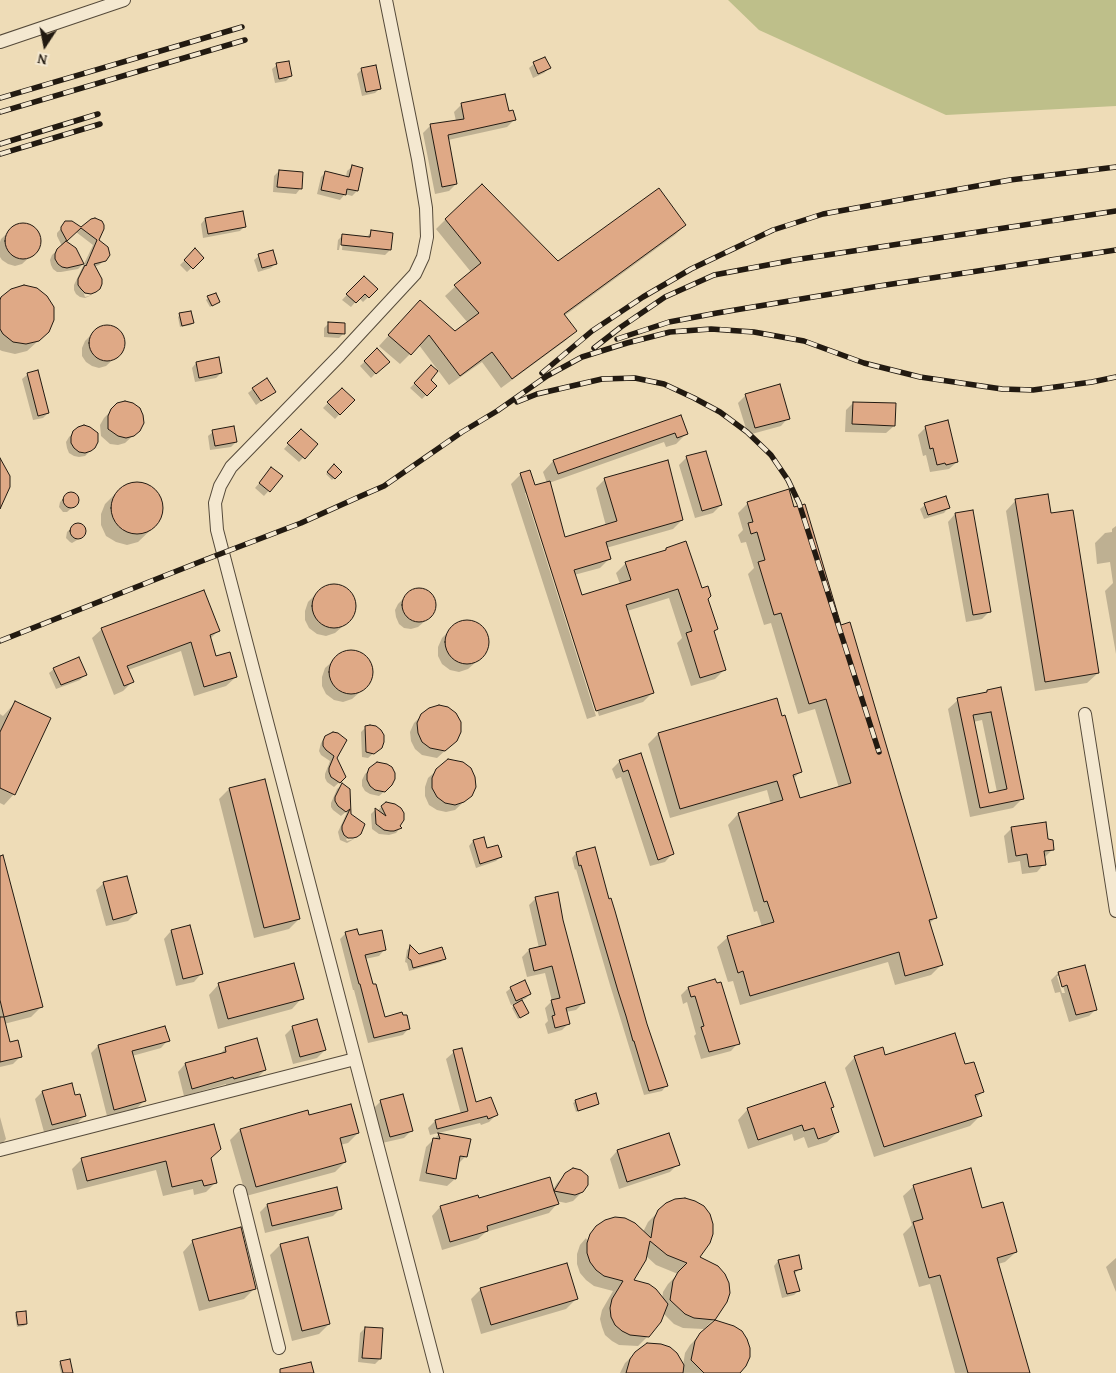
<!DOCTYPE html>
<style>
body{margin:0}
#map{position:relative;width:1116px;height:1373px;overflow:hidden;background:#eedcb7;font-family:"Gentium Book Plus",serif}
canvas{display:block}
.north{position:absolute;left:20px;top:20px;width:50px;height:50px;-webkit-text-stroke:4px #f4e8d0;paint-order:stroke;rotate:191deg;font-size:14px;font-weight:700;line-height:20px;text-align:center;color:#221a11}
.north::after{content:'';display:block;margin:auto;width:18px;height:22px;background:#221a11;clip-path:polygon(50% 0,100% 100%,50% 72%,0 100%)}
</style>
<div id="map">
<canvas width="1116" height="1373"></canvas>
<div class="north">N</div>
</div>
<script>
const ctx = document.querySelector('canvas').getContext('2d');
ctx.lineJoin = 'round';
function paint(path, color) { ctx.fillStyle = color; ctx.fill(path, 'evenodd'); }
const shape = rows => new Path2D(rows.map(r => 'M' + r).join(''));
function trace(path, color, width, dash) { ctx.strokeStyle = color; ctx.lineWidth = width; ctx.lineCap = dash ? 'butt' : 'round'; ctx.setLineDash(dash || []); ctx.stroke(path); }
paint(shape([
 [728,0,1116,0,1116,106,946,115,759,30]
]), '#bebf8a');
paint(shape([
 [534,64,549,68,544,73,533,78,529,68],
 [277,65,291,76,286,81,275,83,272,69],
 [362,69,380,88,375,93,362,96,357,74],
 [461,105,508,112,514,120,507,127,448,140,456,184,449,191,435,194,423,133,431,125,456,121,454,112],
 [352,167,357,191,352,196,345,194,340,200,317,194,321,177,326,172,346,177,347,171],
 [279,171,300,189,296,194,273,192,274,176],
 [205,219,244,227,240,231,203,238,201,224],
 [446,219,558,263,685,225,675,235,564,316,576,331,565,341,501,388,482,362,449,385,419,345,400,364,379,346,410,312,455,333,468,323,445,296,471,272,436,229],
 [91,220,105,260,99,265,94,267,96,291,84,294,85,297,92,295,85,298,80,297,76,294,74,290,74,285,93,245,76,232,65,242,75,249,83,264,78,269,61,272,57,272,53,269,51,265,50,260,52,255,62,246,57,236,57,233,66,223,72,223,81,229],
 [22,224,29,226,35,230,39,237,39,244,36,251,22,264,15,266,8,264,2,260,0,257,0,242,1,239,15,226],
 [371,232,390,250,385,255,342,250,343,239,341,239,339,250,337,250,338,240,343,235,366,238],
 [195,250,202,258,187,272,180,265],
 [259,256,275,264,271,268,258,272,254,260],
 [364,277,376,289,363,302,359,298,351,307,342,300],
 [208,298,219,302,210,307,206,300],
 [0,300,48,332,27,351,15,354,2,351,0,350],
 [180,315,193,323,191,325,180,327,178,317],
 [329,323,344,333,339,338,324,337,324,328],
 [106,327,113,328,119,332,123,339,123,346,120,353,106,366,99,368,92,366,86,362,82,356,82,348,85,341,93,333,99,328],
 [377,350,388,361,371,378,360,366],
 [196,363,221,373,216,378,195,382,192,368],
 [431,367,430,380,435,386,422,399,410,388],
 [37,372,48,413,43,418,33,420,22,379,27,375],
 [253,389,274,392,256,405,248,393],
 [342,389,353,400,335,419,323,408],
 [746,395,788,418,781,426,748,435,738,403],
 [853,403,894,426,886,433,845,432,846,410],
 [112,410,139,430,125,443,118,445,110,444,101,436,100,425,104,418],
 [680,416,686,434,676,444,666,447,664,442,549,483,564,538,606,526,596,488,605,479,682,520,673,529,606,548,609,559,600,568,574,575,581,597,620,584,616,573,626,563,663,552,666,549,701,590,717,629,713,633,725,669,715,679,691,686,677,643,682,638,669,598,627,611,653,692,643,702,599,716,528,493,525,493,596,716,587,719,511,484,521,474,534,486,547,483,543,472,553,461],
 [926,427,957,462,949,469,930,472,926,455,923,456,918,435],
 [301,430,316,444,299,462,284,449],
 [74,432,94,447,85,456,79,457,74,456,69,453,67,448,66,442,69,437],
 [213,432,236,442,231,447,210,450,208,436],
 [687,457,721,505,713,513,695,518,679,465],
 [334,466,340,472,332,480,326,474],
 [267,474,281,477,264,496,255,488],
 [136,483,147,485,157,492,162,502,162,513,158,523,138,542,127,545,116,542,106,536,101,525,101,514,105,504,116,493,125,485],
 [71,494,76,496,77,498,76,504,67,512,63,512,59,507,60,502,66,496],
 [1016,500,1050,514,1098,673,1087,683,1035,691,1006,511],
 [748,503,793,508,841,626,936,917,929,924,941,965,931,975,895,985,888,962,740,1005,733,981,728,982,717,947,728,937,762,927,757,911,754,912,728,825,738,814,771,805,767,790,670,818,648,744,658,734,800,772,793,779,799,800,839,788,815,709,798,714,771,623,764,625,748,574,754,568,746,542,741,543,738,535,743,530,738,513],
 [925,505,948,508,944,513,924,519,920,509],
 [955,514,990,611,982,619,966,622,948,522],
 [76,524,82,527,84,532,77,540,72,543,70,542,66,538,67,532],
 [1116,526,1116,654,1105,591,1113,583,1110,562,1097,564,1095,543,1105,533,1112,532,1112,529],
 [333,585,342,587,350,593,354,601,354,610,351,619,335,633,326,636,317,634,309,628,305,620,305,611,308,602,316,594,324,588],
 [419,589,426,591,431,595,435,601,435,608,432,615,418,627,411,629,404,628,399,624,396,617,395,610,398,604,406,596,412,591],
 [466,621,475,623,483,629,487,637,488,646,484,655,468,669,459,672,450,670,442,664,438,656,438,647,442,638,450,630,457,624],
 [102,629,218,631,210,639,215,658,236,677,226,686,194,696,181,651,128,670,132,682,123,691,114,695,92,638],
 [350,651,359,653,367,659,371,667,372,676,368,685,352,699,343,702,334,700,326,694,322,686,322,677,325,668,334,660,341,654],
 [54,669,85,675,80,680,56,689,49,673],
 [987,691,1022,799,1013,808,970,817,948,709,958,700,984,694],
 [982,720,997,792,988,794,973,722],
 [15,703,14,794,4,805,0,803,0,714,3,716],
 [422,715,448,748,437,758,422,755,415,749,411,741,410,732,414,723],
 [366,727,375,752,368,758,362,757,361,732],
 [326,737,345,777,334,787,327,782,325,778,325,774,330,761,321,755,319,751,321,743],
 [640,755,672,854,665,862,650,866,621,777,616,779,612,769,620,761],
 [370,769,386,790,379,796,370,794,365,791,362,786,362,780,365,774],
 [437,770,471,795,455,810,446,812,437,810,429,805,425,796,425,787,428,778],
 [342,785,349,790,350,815,357,836,346,839,347,841,354,839,347,843,340,840,338,832,348,810,341,816,333,810,331,807,331,803,337,789],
 [229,789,299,919,289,929,254,938,219,799],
 [386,803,400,828,396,833,389,835,379,834,372,829,371,814,375,810,377,811],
 [1012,828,1047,840,1053,849,1045,857,1043,857,1044,864,1037,872,1022,874,1020,861,1008,863,1004,836],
 [483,839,486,850,501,856,496,861,476,868,469,846,473,841],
 [576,853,608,901,666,1086,662,1091,644,1095,610,985,576,869,575,870,572,858],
 [0,868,41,1007,31,1017,0,1025],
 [104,883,136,913,128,921,106,926,96,890],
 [536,898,562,920,583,1003,576,1010,566,1012,569,1023,562,1030,548,1034,545,1024,548,1021,545,1008,552,1001,545,973,527,977,522,957,529,950,539,948,529,905],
 [189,927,201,974,194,982,176,986,164,939,171,931],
 [346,933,358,937,385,949,379,956,365,959,384,1018,409,1028,403,1035,368,1043,354,990,353,990,340,939],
 [410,947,419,955,444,958,441,962,409,971,407,963,405,962,407,950],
 [1084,966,1096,1009,1089,1016,1069,1022,1060,992,1055,993,1051,980,1058,973],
 [1057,976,1060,976,1065,993,1062,993],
 [219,984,302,998,292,1009,218,1029,209,995],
 [511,988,530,994,525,999,521,1000,527,1013,518,1019,512,1008,518,1002,511,1005,506,992],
 [688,988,738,1043,731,1051,701,1059,694,1036,696,1034,687,1002,683,1004,681,995],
 [317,1021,325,1050,317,1058,293,1064,285,1035,292,1028],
 [0,1031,9,1044,21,1056,13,1064,0,1067],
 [168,1040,161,1048,132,1056,145,1100,137,1108,107,1116,91,1053,98,1046],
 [226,1048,265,1070,257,1078,226,1086,226,1084,184,1096,178,1072,185,1064,219,1055],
 [454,1052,475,1104,496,1115,489,1122,481,1125,480,1123,430,1135,428,1128,435,1121,461,1114,446,1059],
 [884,1056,965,1066,983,1092,975,1099,981,1115,970,1126,874,1157,845,1068,855,1057],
 [42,1092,74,1097,85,1116,77,1123,44,1132,35,1099],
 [381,1101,412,1130,404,1138,382,1143,373,1109],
 [576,1101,598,1103,596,1106,576,1112,573,1103],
 [833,1107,830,1109,838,1132,827,1142,808,1148,804,1137,794,1141,792,1134,748,1149,738,1120,748,1109],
 [0,1117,6,1139,0,1146],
 [308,1117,358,1133,348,1143,340,1145,345,1162,335,1172,246,1196,230,1140,240,1130],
 [439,1134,466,1156,458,1164,455,1179,447,1186,419,1181,426,1147],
 [668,1135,678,1164,670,1172,619,1189,610,1159,617,1151],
 [210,1158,216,1182,206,1192,194,1195,193,1189,163,1196,156,1170,77,1190,72,1169,82,1159],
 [566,1174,582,1192,573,1201,566,1203,556,1201,557,1204,549,1213,486,1232,478,1239,442,1250,432,1216,440,1207,477,1196,478,1200,553,1190,557,1183],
 [914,1186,981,1209,1016,1252,1005,1262,998,1264,1029,1373,955,1373,930,1284,919,1287,903,1234,912,1225,903,1196],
 [267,1205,341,1208,333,1216,265,1233,260,1212],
 [659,1211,698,1258,714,1319,704,1329,683,1328,674,1324,663,1313,648,1336,638,1346,619,1345,612,1341,605,1335,602,1327,600,1319,602,1310,613,1291,594,1286,586,1280,580,1273,577,1264,577,1254,580,1245,586,1238,587,1240,593,1232,643,1232,648,1222],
 [646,1256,656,1265,678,1274,668,1284,663,1292,662,1299,632,1281],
 [193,1241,255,1288,244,1299,199,1311,183,1252],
 [280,1245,329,1324,319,1334,292,1341,270,1255],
 [1116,1258,1116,1292,1106,1267],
 [778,1261,801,1268,794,1274,799,1290,794,1295,782,1298,774,1266],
 [481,1289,576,1299,566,1309,481,1334,471,1299],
 [17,1313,26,1324,24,1326,17,1327,15,1315],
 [365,1328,380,1359,375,1364,358,1362,360,1333],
 [701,1334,739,1373,684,1373,682,1372,682,1373,620,1373,625,1363,636,1353,683,1365,685,1353,690,1345],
 [61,1362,72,1373,61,1373,59,1364]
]), '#0003');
const building = shape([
 [545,57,551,68,538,74,533,62,545,57],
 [289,61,292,76,279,79,276,63,289,61],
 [376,65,381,89,366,92,361,68,376,65],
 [505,94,509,111,513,110,516,120,448,135,457,184,442,187,430,124,464,119,461,103,505,94],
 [352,165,363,168,358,191,347,189,346,195,321,190,325,171,349,177,352,165],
 [279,170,303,172,302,189,277,187,279,170],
 [482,184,558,261,659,188,686,225,564,314,577,331,512,379,492,352,460,376,429,335,411,355,388,335,420,300,455,331,479,313,454,285,481,263,445,219,482,184],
 [243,211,246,227,208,234,205,218,243,211],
 [95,218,102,221,104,225,104,229,99,240,108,247,110,255,106,261,94,264,102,279,102,284,100,289,96,292,91,294,85,293,81,289,78,285,78,279,85,265,86,266,97,240,81,228,67,241,61,230,61,227,65,221,72,221,81,227,91,219,95,218],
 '5 241a18 18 0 1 1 36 0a18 18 0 1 1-36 0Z',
 [371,230,393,233,391,250,341,245,342,234,370,237,371,230],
 [66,241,76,248,84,264,67,268,62,267,58,264,55,259,55,254,57,249,66,241],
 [195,248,204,258,193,269,184,260,195,248],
 [273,250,277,264,262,268,258,254,273,250],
 [364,276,378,289,369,298,365,294,356,303,346,294,364,276],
 [24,285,37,288,47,296,54,307,54,320,49,332,39,341,26,344,13,342,3,334,0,329,0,300,1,297,11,289,24,285],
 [216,293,220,302,212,306,207,296,216,293],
 [191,311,194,323,182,326,179,313,191,311],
 [328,322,345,323,345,334,328,333,328,322],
 '89 343a18 18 0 1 1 36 0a18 18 0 1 1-36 0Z',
 [377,348,390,362,376,374,364,361,377,348],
 [219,357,222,373,199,378,196,362,219,357],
 [431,365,438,371,431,380,437,386,427,396,414,383,431,365],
 [38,370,49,413,38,416,27,373,38,370],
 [267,378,276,392,261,401,252,388,267,378],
 [780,384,790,419,755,428,745,394,780,384],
 [342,388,355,400,340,415,327,402,342,388],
 [125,401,133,403,140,408,143,415,144,423,140,431,134,436,126,438,118,436,108,429,108,416,111,409,117,403,125,401],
 [853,402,896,403,895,426,852,424,853,402],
 [681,415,688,434,677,438,675,433,558,474,553,460,681,415],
 [948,420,958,462,946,465,945,463,937,465,933,448,930,449,925,426,948,420],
 [84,425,90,427,98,433,98,442,95,448,91,451,85,453,79,452,74,448,71,443,71,437,73,431,78,427,84,425],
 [234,426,237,442,215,446,212,430,234,426],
 [301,429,318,444,305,459,287,443,301,429],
 [706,451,722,505,702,511,686,456,706,451],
 [0,458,10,476,10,487,0,509,0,458],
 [668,460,683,520,606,542,611,559,574,570,582,595,631,580,625,562,666,550,666,548,686,541,702,588,708,586,711,596,708,599,718,629,714,631,726,670,700,678,686,633,692,631,678,589,626,605,654,693,596,711,520,473,530,470,535,485,550,481,565,537,617,521,604,478,668,460],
 [334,464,342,472,335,479,327,472,334,464],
 [271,467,283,476,270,492,259,483,271,467],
 '111 508a26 26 0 1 1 52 0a26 26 0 1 1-52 0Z',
 [789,489,794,507,805,504,841,625,850,622,937,918,929,920,943,965,905,976,899,952,750,996,743,971,738,973,727,936,774,922,767,901,764,902,738,813,783,800,777,781,680,809,658,733,777,698,782,716,785,715,802,772,793,775,800,798,851,783,826,699,809,704,781,613,774,615,758,562,765,560,757,532,751,534,748,523,753,522,747,502,789,489],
 '63 500a8 8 0 1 1 16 0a8 8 0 1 1-16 0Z',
 [1048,494,1051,513,1073,510,1099,673,1045,682,1015,499,1048,494],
 [946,496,950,508,928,515,924,503,946,496],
 [973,510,991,612,973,615,955,513,973,510],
 '70 531a8 8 0 1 1 16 0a8 8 0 1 1-16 0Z',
 '312 606a22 22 0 1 1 44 0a22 22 0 1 1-44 0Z',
 '402 605a17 17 0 1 1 34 0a17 17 0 1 1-34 0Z',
 [204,590,220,631,210,635,216,656,230,652,237,677,204,687,191,642,127,666,134,682,124,686,101,628,204,590],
 '445 642a22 22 0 1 1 44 0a22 22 0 1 1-44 0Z',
 '329 672a22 22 0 1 1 44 0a22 22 0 1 1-44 0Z',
 [79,657,87,675,61,685,53,668,79,657],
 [1001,687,1024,799,980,808,957,698,987,692,987,690,1001,687],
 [991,712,1007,789,989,793,973,715,991,712],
 [15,701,51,718,15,795,0,788,0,732,15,701],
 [439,705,448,707,456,713,461,722,461,732,457,741,445,751,430,748,422,742,418,733,417,723,421,714,429,708,439,705],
 [370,725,376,726,381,730,384,735,384,742,382,748,374,754,366,752,365,726,370,725],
 [333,732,338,733,347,740,337,758,346,777,340,783,331,777,329,772,329,768,334,756,326,750,323,746,323,741,325,736,333,732],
 [641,753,674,854,658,860,628,770,623,772,619,760,641,753],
 [448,759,463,762,471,768,475,777,476,787,472,796,464,802,455,805,445,803,437,797,432,788,432,778,436,769,448,759],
 [377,762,387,764,392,767,395,773,395,779,392,785,385,792,375,790,370,786,367,780,367,774,369,768,377,762],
 [265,779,300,919,264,928,229,788,265,779],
 [342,783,350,789,351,814,365,824,361,834,357,837,353,838,348,838,344,835,342,830,342,826,350,809,346,812,338,806,335,801,335,797,342,783],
 [386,802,395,804,401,808,404,813,404,820,400,826,402,828,394,831,390,831,384,830,376,824,375,808,386,816,381,806,386,802],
 [1046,822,1048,839,1053,840,1054,850,1044,851,1046,865,1029,867,1027,854,1016,856,1011,827,1046,822],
 [484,837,487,848,498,845,502,857,480,864,473,840,484,837],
 [595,847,609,899,611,898,615,911,647,1024,668,1086,649,1091,634,1041,633,1041,626,1016,618,991,581,865,579,866,576,852,595,847],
 [3,855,43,1007,4,1017,0,1000,0,856,3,855],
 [127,876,137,913,113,920,103,882,127,876],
 [558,892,563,920,585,1003,566,1008,570,1024,555,1028,552,1016,555,1015,551,1000,560,998,552,966,534,971,529,949,546,945,535,897,558,892],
 [190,925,203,974,183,979,171,930,190,925],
 [357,929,359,935,382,930,386,950,365,955,373,984,376,984,385,1017,402,1012,403,1015,407,1015,410,1029,374,1038,360,984,359,984,345,932,357,929],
 [410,945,419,954,442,947,446,959,413,968,411,960,408,958,410,945],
 [294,963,304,999,228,1019,218,983,294,963],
 [1085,965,1097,1010,1076,1015,1067,985,1062,987,1058,972,1085,965],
 [715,979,717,983,721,982,740,1044,709,1052,701,1027,704,1026,695,996,691,997,688,987,715,979],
 [525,980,531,994,516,1001,510,987,525,980],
 [522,1000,529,1013,520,1018,513,1005,522,1000],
 [0,1017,4,1017,10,1042,18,1040,22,1057,0,1062,0,1017],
 [317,1019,326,1050,300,1057,292,1026,317,1019],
 [165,1026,170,1041,132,1051,146,1101,114,1110,98,1045,165,1026],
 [955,1033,965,1064,974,1062,984,1092,975,1095,982,1116,884,1147,854,1056,883,1047,885,1055,955,1033],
 [257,1038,266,1070,234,1079,233,1077,192,1089,185,1063,226,1052,225,1047,257,1038],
 [462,1048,476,1102,491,1097,498,1115,488,1119,487,1116,437,1129,435,1120,468,1111,453,1050,462,1048],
 [825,1082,834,1107,831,1108,839,1132,818,1139,814,1128,804,1131,802,1125,758,1140,747,1108,825,1082],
 [72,1083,75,1095,80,1094,86,1116,52,1125,42,1091,72,1083],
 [596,1093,599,1104,578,1111,575,1100,596,1093],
 [403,1094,413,1131,390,1137,380,1100,403,1094],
 [351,1104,359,1133,340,1138,346,1162,256,1187,240,1129,308,1110,309,1115,351,1104],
 [214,1124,221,1149,211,1158,217,1183,204,1186,202,1180,172,1187,166,1161,87,1181,81,1158,214,1124],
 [438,1133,471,1139,467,1157,460,1156,456,1179,426,1173,433,1138,440,1139,438,1133],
 [669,1133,680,1165,627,1182,617,1150,669,1133],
 [573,1168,581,1170,588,1176,588,1185,583,1192,575,1195,554,1191,559,1204,487,1226,488,1231,450,1242,440,1206,478,1195,479,1198,550,1177,554,1191,565,1173,573,1168],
 [971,1168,982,1208,1003,1202,1017,1252,997,1258,1030,1373,968,1373,940,1275,929,1278,913,1222,923,1219,913,1185,971,1168],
 [337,1187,342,1209,272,1226,267,1204,337,1187],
 [685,1198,695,1201,704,1206,710,1214,713,1224,713,1234,710,1243,700,1257,718,1266,725,1274,729,1283,730,1293,727,1302,715,1320,694,1318,685,1314,670,1300,673,1281,678,1272,687,1263,667,1255,650,1241,646,1260,634,1280,649,1284,656,1289,668,1304,661,1322,649,1337,630,1335,622,1331,615,1325,611,1317,610,1308,612,1299,623,1281,604,1276,596,1270,590,1262,587,1253,587,1243,590,1234,596,1226,605,1220,615,1217,625,1218,635,1223,651,1238,654,1219,658,1210,666,1203,675,1199,685,1198],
 [241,1227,256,1289,209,1301,192,1240,241,1227],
 [308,1237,330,1324,302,1331,280,1244,308,1237],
 [799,1255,802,1269,794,1271,800,1291,787,1294,778,1260,799,1255],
 [567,1263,578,1299,491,1325,480,1288,567,1263],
 [26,1311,27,1324,18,1325,16,1312,26,1311],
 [715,1320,734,1326,742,1331,747,1339,750,1348,750,1357,746,1366,740,1373,704,1373,691,1360,695,1341,700,1333,715,1320],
 [365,1327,383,1328,381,1359,362,1358,365,1327],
 [647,1343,661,1344,670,1347,677,1353,684,1365,683,1373,626,1373,630,1359,635,1352,647,1343],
 [70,1359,73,1373,63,1373,60,1361,70,1359],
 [311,1362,314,1373,280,1373,280,1369,311,1362]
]);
paint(building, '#dfa986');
trace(building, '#221a11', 1);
const minor = shape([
 [386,0,418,159,426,208,427,237,423,257,415,274,340,355,231,467,220,486,215,503,217,530,437,1373],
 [0,42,124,0],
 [1085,714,1116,911],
 [0,1150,355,1059],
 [240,1191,279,1348]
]);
trace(minor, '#554a3a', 14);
trace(minor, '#f4e8d0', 12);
const rail = shape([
 [0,98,242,27],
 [0,112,245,40],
 [0,144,98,114],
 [0,154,100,124],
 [617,339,669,322,717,313,879,286,1116,250],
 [594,348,621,327,665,297,714,275,794,260,1116,211],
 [542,373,592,331,643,297,691,269,773,230,823,214,905,199,1010,180,1116,167],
 [517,402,537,394,602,379,635,378,664,384,694,398,720,412,747,432,771,455,788,480,799,503,879,752],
 [0,641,207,559,301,523,361,496,384,486,462,432,497,411,547,376,582,357,627,343,670,332,711,329,754,332,804,341,864,363,920,377,1002,389,1033,390,1092,382,1116,377]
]);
trace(rail, '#221a11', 5.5);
trace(rail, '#f4e8d0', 4, [11]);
</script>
